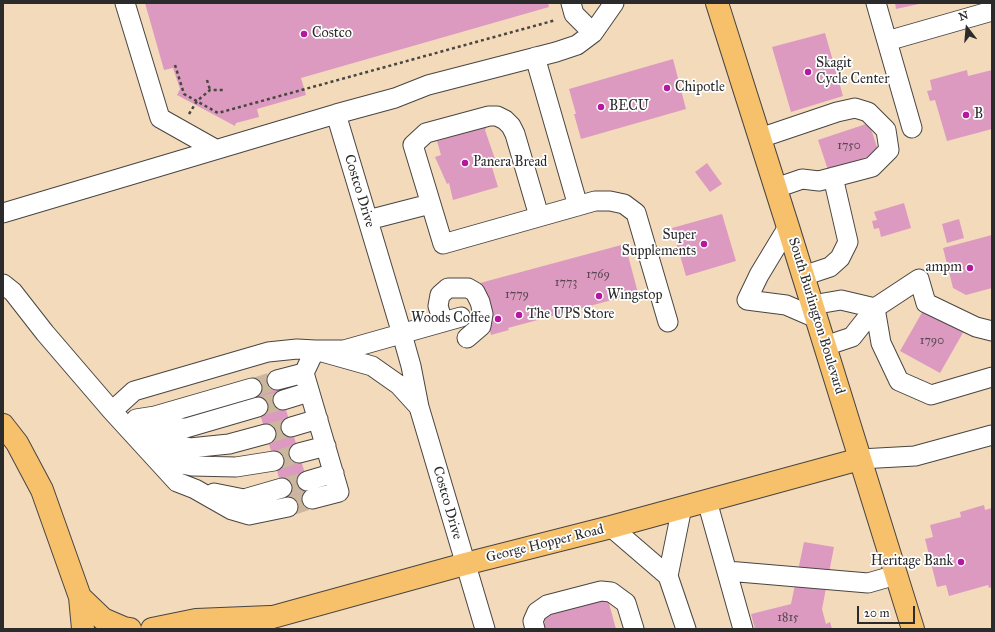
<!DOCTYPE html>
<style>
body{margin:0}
#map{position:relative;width:995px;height:632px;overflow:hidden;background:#f3dabb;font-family:"IM FELL Great Primer",serif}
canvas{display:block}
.frame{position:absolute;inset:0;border:4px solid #2b2b2b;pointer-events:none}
.north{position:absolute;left:947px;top:8px;width:40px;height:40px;-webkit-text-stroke:3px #fff;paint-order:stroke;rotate:344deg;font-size:11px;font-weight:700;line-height:16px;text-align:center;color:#2b2b2b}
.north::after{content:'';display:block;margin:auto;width:14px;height:18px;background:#2b2b2b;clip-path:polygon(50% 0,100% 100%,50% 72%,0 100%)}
.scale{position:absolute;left:857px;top:606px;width:58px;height:18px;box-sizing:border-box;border:2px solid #2b2b2b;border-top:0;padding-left:5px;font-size:12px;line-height:14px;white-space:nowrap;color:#2b2b2b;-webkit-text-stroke:3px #fff;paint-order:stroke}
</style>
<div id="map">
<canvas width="995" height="632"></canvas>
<div class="frame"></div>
<div class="north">N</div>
<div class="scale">20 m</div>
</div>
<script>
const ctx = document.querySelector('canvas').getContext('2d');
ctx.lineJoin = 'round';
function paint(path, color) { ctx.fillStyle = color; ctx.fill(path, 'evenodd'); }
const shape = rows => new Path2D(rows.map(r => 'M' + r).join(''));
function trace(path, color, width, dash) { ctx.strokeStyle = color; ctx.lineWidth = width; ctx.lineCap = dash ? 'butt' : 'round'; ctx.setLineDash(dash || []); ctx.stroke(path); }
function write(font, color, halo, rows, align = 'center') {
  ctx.font = font + ' "IM FELL Great Primer",serif'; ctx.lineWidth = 3.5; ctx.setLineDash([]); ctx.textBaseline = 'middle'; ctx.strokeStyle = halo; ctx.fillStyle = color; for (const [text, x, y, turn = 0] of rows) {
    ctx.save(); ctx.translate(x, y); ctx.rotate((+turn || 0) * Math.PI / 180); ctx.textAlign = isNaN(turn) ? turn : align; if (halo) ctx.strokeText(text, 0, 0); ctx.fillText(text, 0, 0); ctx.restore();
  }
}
paint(shape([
 [145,3,548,3,549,7,301,78,306,95,257,109,259,117,236,123,235,126,177,95,180,89,173,68,164,70],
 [895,3,919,3,919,4,896,9],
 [825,33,843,96,791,112,772,47],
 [673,59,686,109,581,139,574,114,576,114,569,89],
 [967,70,968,76,992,70,992,129,947,141,935,100,930,101,927,91,932,90,930,80],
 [869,123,879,153,828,170,818,140],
 [486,127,486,129,485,130,495,159,493,159,494,163,491,164,498,187,453,200,449,183,447,184,435,157,441,155,437,141],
 [707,163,722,184,710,192,695,172],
 [904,203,911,228,881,237,879,228,874,229,872,221,877,220,874,212],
 [722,214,736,261,686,276,672,228],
 [959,219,964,238,947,243,942,224],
 [992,235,992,288,966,295,953,288,943,248],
 [625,244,638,293,508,328,509,330,491,335,486,316,489,315,480,283],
 [924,309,964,331,940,373,900,351],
 [276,376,314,504,289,511,251,384],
 [984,505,985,510,992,508,992,587,989,588,988,585,949,596,946,585,937,587,925,539,933,537,930,525,961,517,960,512],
 [804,542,834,547,822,609,826,624,830,622,832,629,755,629,751,614,791,604],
 [607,596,616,629,541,629,540,625,545,623,542,613]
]), '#dd9ac1');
trace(shape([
 [252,388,277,380],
 [258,407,283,400],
 [266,434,291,427],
 [274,461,299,453],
 [282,488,307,481],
 [288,507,312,499]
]), '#cbb79e', 19, [19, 10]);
const minor = shape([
 [125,3,160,118,215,149],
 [571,3,574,14,593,33],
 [876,3,912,128],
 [887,41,992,11],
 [535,57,578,206],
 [336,114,402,334,411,366,419,407,485,629],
 [760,138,837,112,855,108,868,112,886,130,889,150,872,167,819,181,802,179,776,188],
 [3,213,336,114,395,98,428,85,556,52,577,45,593,33,614,3],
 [539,216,515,134,511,126,505,120,497,116,489,116,426,133,413,145,443,244,595,201,610,201,624,204,636,213,668,322],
 [368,220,430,204],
 [788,227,759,275,747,300,786,305,816,318],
 [803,276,830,267,840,258,848,242,833,177],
 [3,284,13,292,45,333,112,411,177,482,195,489,232,510,249,515,288,507],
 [812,305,841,300,875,308],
 [875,308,881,343,899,381,931,395,992,377],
 [443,322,438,306,440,295,448,288,468,288,475,292,480,302,483,314,481,326,467,338],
 [825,346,852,337,875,308,919,279,926,303,976,327,992,331],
 [277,380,304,373],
 [283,400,309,392],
 [112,411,134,391,268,352,297,349,315,350,344,350,461,317],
 [136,419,155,416,252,388],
 [130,425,165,442,190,448,229,444,266,434],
 [142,425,158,428,186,428,258,407],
 [291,427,318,419],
 [156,449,172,462,192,466,236,467,274,461],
 [299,453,326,446],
 [860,459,915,456,992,435],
 [307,481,334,473],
 [214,493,244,499,282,488],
 [312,499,339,492,304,373,315,350,372,366,399,385,419,407],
 [707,501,743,629],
 [682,507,668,576,686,629],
 [611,527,668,576],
 [727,571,868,583,896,575],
 [535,629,533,621,537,612,547,605,601,591,611,592,626,603,634,629]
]);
const major = shape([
 [717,3,788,227,913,629],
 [251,623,465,564,611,527,860,459]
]);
const highway = shape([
 [3,425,17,443,42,490,80,597,83,629],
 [80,597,103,619,124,628,130,629],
 [152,629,196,620,270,617]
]);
trace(minor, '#494541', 21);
trace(major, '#494541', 24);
trace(highway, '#494541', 24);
trace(shape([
 [175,65,184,94,218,113,556,20],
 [207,80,210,90],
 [189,114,197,101,210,90,225,90]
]), '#494541', 2.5, [3, 3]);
trace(minor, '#fff', 19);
trace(major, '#f7c06b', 22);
trace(highway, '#f7c06b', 22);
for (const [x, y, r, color] of [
 [304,34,4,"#b5179e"],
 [808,72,4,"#b5179e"],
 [667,88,4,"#b5179e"],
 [601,107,4,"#b5179e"],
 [966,115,4,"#b5179e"],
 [465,163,4,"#b5179e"],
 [704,244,4,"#b5179e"],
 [970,268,4,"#b5179e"],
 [599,296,4,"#b5179e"],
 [519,315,4,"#b5179e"],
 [498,319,4,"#b5179e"],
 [961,562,4,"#b5179e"]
]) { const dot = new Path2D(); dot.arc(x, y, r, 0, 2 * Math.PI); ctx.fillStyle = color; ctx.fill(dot); trace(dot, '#fff', 1.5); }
write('12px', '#584750', null, [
 ["1750",849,146],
 ["1769",598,275],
 ["1773",566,283],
 ["1779",517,295],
 ["1790",932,341],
 ["1815",788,618]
]);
write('14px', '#2b2b2b', '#fff', [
 ["Costco",312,34],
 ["Skagit",816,64],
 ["Cycle Center",816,80],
 ["Chipotle",675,88],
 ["BECU",609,107],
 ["B",974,115],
 ["Panera Bread",473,163],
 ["Super",696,236,"right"],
 ["Supplements",696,252,"right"],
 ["ampm",962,268,"right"],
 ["Wingstop",607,296],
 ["The UPS Store",527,315],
 ["Woods Coffee",490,319,"right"],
 ["Heritage Bank",953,562,"right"]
], 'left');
write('14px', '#2b2b2b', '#fff', [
 ["Costco Drive",359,191,73],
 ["South Burlington Boulevard",816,316,73],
 ["Costco Drive",447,503,74],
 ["George Hopper Road",545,544,-14]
]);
</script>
